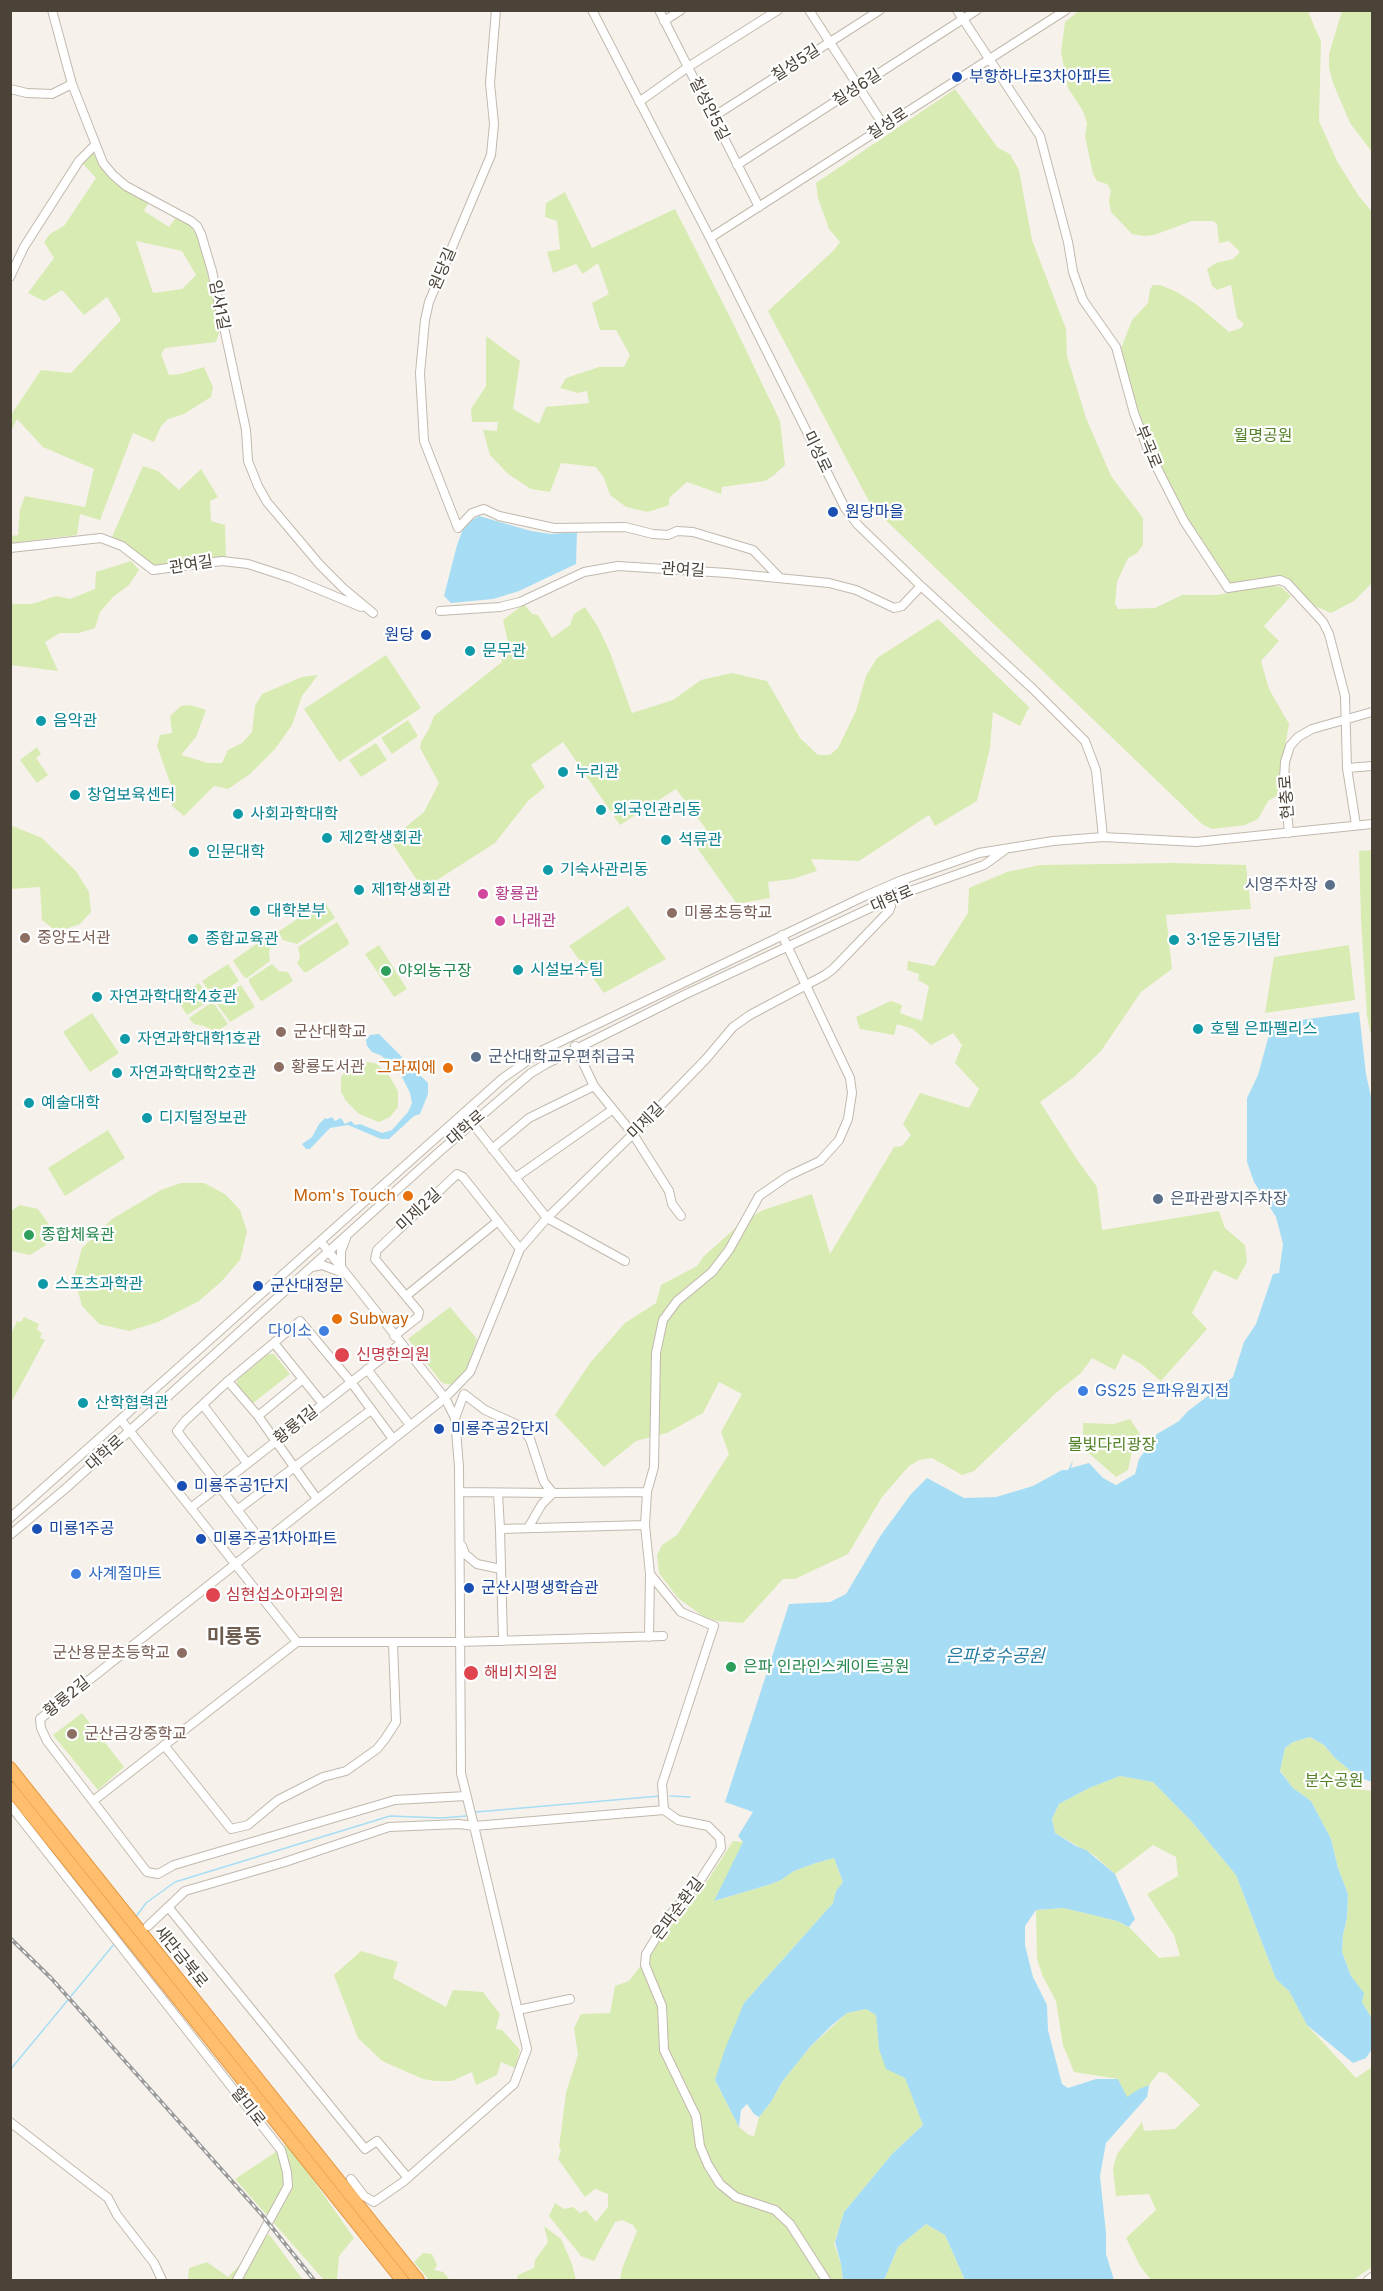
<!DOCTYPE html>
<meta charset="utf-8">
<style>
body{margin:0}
#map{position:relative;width:1383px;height:2291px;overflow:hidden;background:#f6f2eb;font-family:Inter,sans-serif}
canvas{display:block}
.frame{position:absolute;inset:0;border:12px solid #4b4238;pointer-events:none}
</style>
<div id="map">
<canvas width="1383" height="2291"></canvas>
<div class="frame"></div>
</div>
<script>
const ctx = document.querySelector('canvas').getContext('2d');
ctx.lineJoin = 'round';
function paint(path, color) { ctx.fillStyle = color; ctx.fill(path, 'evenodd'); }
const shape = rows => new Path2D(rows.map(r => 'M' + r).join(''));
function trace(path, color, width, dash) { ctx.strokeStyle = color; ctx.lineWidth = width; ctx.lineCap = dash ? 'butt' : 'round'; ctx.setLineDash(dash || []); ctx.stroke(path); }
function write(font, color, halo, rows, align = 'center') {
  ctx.font = font + ' Inter,"Noto Sans KR",sans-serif'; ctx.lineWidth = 4.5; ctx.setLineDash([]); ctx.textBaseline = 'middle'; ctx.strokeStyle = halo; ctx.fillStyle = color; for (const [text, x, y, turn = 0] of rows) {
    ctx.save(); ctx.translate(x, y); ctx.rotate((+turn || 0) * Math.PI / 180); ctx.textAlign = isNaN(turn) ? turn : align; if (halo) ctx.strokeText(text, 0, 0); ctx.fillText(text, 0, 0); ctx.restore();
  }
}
paint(shape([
 [1079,11,1308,11,1315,28,1321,41,1319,121,1337,161,1358,195,1372,212,1372,583,1354,601,1331,613,1315,606,1286,580,1232,584,1225,581,1185,520,1146,439,1119,354,1132,320,1148,303,1150,289,1153,285,1160,285,1175,291,1196,304,1229,332,1241,328,1244,324,1237,318,1231,285,1217,290,1212,286,1207,269,1216,263,1233,259,1240,252,1229,241,1219,243,1217,224,1213,221,1192,221,1154,235,1144,236,1132,234,1111,212,1109,201,1111,190,1107,184,1097,181,1093,174,1085,136,1087,123,1083,111,1068,88,1061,52,1065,22],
 [1342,11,1372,11,1372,152,1350,123,1333,83,1329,68,1329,54],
 [955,89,998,148,1010,154,1019,170,1032,240,1066,329,1067,356,1086,418,1111,476,1143,518,1143,545,1137,553,1128,558,1117,582,1115,604,1118,609,1155,608,1182,595,1217,595,1269,585,1281,587,1291,596,1264,626,1279,641,1261,661,1269,689,1289,724,1279,779,1280,794,1268,801,1258,819,1245,825,1212,829,1202,824,872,507,768,311,833,251,840,242,829,229,818,198,816,183],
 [93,153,109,174,150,200,144,211,169,227,177,216,189,223,199,240,221,327,216,342,165,348,161,354,169,375,180,374,204,367,213,387,211,397,184,414,168,419,161,426,154,442,133,433,100,520,80,514,77,535,11,543,11,536,18,535,20,509,25,496,85,507,94,469,43,447,17,419,11,431,11,415,41,370,71,373,121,320,107,297,84,315,62,290,44,301,28,293,54,258,44,242,50,234,64,226,96,178,82,163],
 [136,241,182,251,196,275,182,289,153,293],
 [565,192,592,248,675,209,732,321,780,421,785,465,773,476,765,481,722,487,721,494,687,482,669,498,669,505,648,512,626,507,610,495,604,478,596,467,561,463,550,492,531,489,508,474,490,455,483,430,497,431,498,422,472,422,471,409,486,386,486,336,520,361,513,409,539,424,546,407,589,403,587,391,578,393,560,388,566,378,599,367,624,367,630,355,616,330,600,330,592,303,609,294,598,263,583,274,576,264,553,273,547,252,560,249,557,221,545,217,546,203],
 [143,466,158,471,179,490,201,469,218,497,210,501,211,521,225,525,226,558,153,566,112,537],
 [131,561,139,570,129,585,113,597,100,612,95,628,79,633,60,633,45,642,58,671,11,665,11,602,14,604,32,604,56,596,70,599,95,589,96,572],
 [524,604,532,614,538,615,552,638,570,625,574,614,585,607,598,627,609,650,632,713,673,700,701,680,732,673,767,681,800,738,818,755,830,755,838,748,856,711,866,676,877,658,938,619,1029,707,1020,726,993,712,990,748,977,801,935,826,929,815,859,861,811,859,817,871,792,879,768,882,770,898,737,904,690,838,706,829,676,789,620,825,563,742,531,765,545,787,528,801,495,843,423,889,390,840,424,812,439,783,420,748,421,742,429,729,434,716,502,662,500,646,508,642,503,620],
 [386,655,421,708,339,762,304,709],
 [318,675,302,696,292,725,275,749,250,774,228,789,214,786,184,816,172,806,171,785,157,746,160,735,172,733,170,716,181,706,190,705,206,710,196,737,181,755,208,763,222,763,228,750,242,743,252,732,255,706,262,694,302,677],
 [408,720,418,736,392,754,381,738],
 [376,743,387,760,361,777,349,760],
 [37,747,41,754,36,758,48,775,37,783,20,760],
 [10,825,42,838,76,871,89,892,91,912,80,924,63,930,52,928,42,920,40,887,11,889],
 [1372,850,1372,1040,1367,1016,1361,920,1359,851],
 [1173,863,1246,865,1251,909,1166,915,1172,969,1141,992,1101,1051,1074,1077,1040,1102,1078,1161,1097,1187,1102,1230,1219,1211,1225,1228,1245,1245,1247,1262,1237,1280,1214,1270,1192,1313,1207,1329,1161,1381,1141,1364,1123,1354,1115,1370,1092,1358,1081,1373,1056,1393,974,1471,962,1475,932,1458,919,1460,909,1466,882,1497,848,1554,795,1579,783,1579,743,1623,717,1621,704,1617,678,1598,659,1573,657,1555,662,1545,677,1535,729,1454,721,1432,742,1394,719,1382,703,1413,667,1433,636,1441,604,1467,555,1415,590,1363,625,1323,656,1303,661,1285,697,1266,704,1256,741,1223,763,1210,812,1194,830,1254,894,1147,902,1146,911,1135,903,1124,920,1093,969,1108,979,1089,955,1063,962,1045,953,1033,931,1045,913,1029,897,1024,894,1035,860,1029,856,1017,891,1001,902,1005,900,1013,922,1021,929,986,918,980,919,974,907,970,908,961,934,966,968,913,969,888,1007,872,1040,865],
 [324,901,335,918,297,944,283,940,278,932],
 [628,906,666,959,604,993,569,946],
 [337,922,349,942,348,945,307,972,304,972,297,963,300,958,298,947],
 [265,938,271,947,269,951,270,961,247,978,244,977,233,961,235,959],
 [379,945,407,989,394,997,365,954],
 [1349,945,1355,1000,1265,1013,1274,957],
 [228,964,239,981,217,995,211,994,202,981],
 [272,964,279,971,288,972,293,981,262,1001,260,1000,249,982,249,979],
 [199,983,208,996,209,1001,187,1015,176,998],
 [241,985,255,1007,230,1022,217,1004,220,998],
 [211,1003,215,1005,228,1024,216,1032,204,1026,194,1024,189,1018],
 [92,1013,119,1053,90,1072,63,1032],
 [359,1061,375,1063,387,1072,398,1091,398,1107,390,1117,379,1122,359,1114,346,1101,341,1092,341,1077,349,1066],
 [108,1130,125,1158,65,1196,48,1168],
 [181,1183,204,1183,225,1194,240,1210,247,1232,240,1260,221,1282,199,1301,158,1322,129,1331,99,1324,82,1306,74,1277,82,1248,112,1219,161,1190],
 [20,1205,38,1209,50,1226,46,1245,30,1255,12,1251,11,1249,11,1211],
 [450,1307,477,1339,466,1372,452,1385,442,1383,408,1339],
 [24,1317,39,1324,37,1330,42,1333,40,1338,45,1340,11,1403,11,1334,17,1321,21,1322],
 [268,1354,274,1354,290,1374,252,1404,237,1386,237,1380],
 [1130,1419,1140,1434,1132,1452,1128,1470,1116,1477,1083,1448,1083,1423,1114,1424],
 [82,1713,124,1767,98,1790,53,1735],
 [1310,1737,1324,1745,1335,1758,1358,1777,1358,1789,1372,1791,1372,2019,1362,2002,1363,1993,1351,1976,1342,1952,1343,1935,1347,1918,1348,1894,1338,1868,1331,1839,1311,1801,1293,1788,1280,1770,1285,1748,1293,1742],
 [1120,1776,1153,1782,1192,1822,1236,1875,1276,1979,1289,1991,1307,2025,1356,2078,1372,2067,1372,2267,1353,2280,1151,2280,1140,2266,1126,2238,1156,2210,1149,2194,1116,2196,1113,2169,1117,2154,1142,2122,1144,2131,1175,2129,1200,2105,1166,2073,1159,2072,1149,2085,1127,2098,1118,2079,1074,2072,1063,2045,1056,2001,1043,1977,1037,1959,1036,1910,1064,1908,1117,1921,1129,1927,1159,1958,1180,1956,1174,1935,1147,1894,1178,1876,1176,1857,1153,1845,1115,1874,1095,1856,1055,1833,1052,1819,1059,1804,1089,1788],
 [733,1841,744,1842,715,1901,768,1885,781,1880,794,1871,816,1863,834,1858,843,1882,836,1891,833,1903,744,2003,715,2080,739,2127,749,2135,754,2136,759,2117,771,2102,782,2082,810,2047,847,2013,866,2009,876,2015,908,2084,923,2125,892,2154,844,2212,834,2244,841,2264,843,2280,620,2280,622,2269,637,2231,633,2225,622,2220,615,2222,594,2261,581,2256,549,2216,555,2203,564,2209,573,2207,580,2213,586,2210,596,2222,608,2207,608,2194,595,2189,585,2197,558,2159,561,2150,559,2147,566,2093,578,2055,574,2028,581,2014,610,2013,615,1986,629,1981,687,1905,708,1880],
 [361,1951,398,1962,393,1978,446,2007,453,1990,483,1992,500,2014,496,2029,502,2030,520,2050,515,2068,501,2062,497,2075,476,2085,472,2072,452,2081,435,2081,423,2079,382,2061,358,2038,334,1975],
 [288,2144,354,2238,339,2256,337,2280,324,2280,235,2179],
 [926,2224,945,2235,965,2280,884,2280,898,2247],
 [544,2226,561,2239,572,2264,576,2280,517,2280,518,2275,534,2268,535,2260,548,2242],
 [269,2234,303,2280,188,2280,189,2268,207,2262,228,2277],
 [423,2253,432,2254,437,2265,434,2270,443,2272,450,2280,429,2280,414,2262]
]), '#d8ebb3');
paint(shape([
 [479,516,531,531,551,534,577,532,576,564,519,591,493,599,451,603,444,596,457,545,465,524],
 [1359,1012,1366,1074,1372,1101,1372,1782,1358,1777,1335,1758,1324,1745,1310,1737,1293,1742,1285,1748,1280,1771,1293,1788,1311,1801,1331,1839,1338,1868,1348,1894,1347,1918,1343,1935,1342,1952,1351,1976,1364,1993,1362,2002,1372,2019,1372,2049,1366,2058,1353,2063,1307,2025,1289,1991,1276,1979,1236,1875,1192,1822,1153,1782,1120,1776,1089,1788,1059,1804,1052,1819,1055,1833,1076,1846,1086,1850,1115,1874,1135,1919,1129,1927,1117,1921,1064,1908,1036,1910,1025,1926,1025,1945,1033,1977,1047,2005,1048,2030,1062,2084,1068,2088,1096,2079,1118,2079,1127,2097,1139,2089,1149,2085,1147,2097,1106,2143,1100,2176,1106,2233,1106,2254,1114,2280,965,2280,945,2235,926,2224,898,2247,884,2280,843,2280,841,2264,835,2242,844,2212,892,2154,923,2125,905,2078,886,2069,879,2049,876,2015,866,2009,847,2013,831,2026,810,2047,782,2082,771,2102,759,2117,754,2114,747,2104,741,2110,739,2127,715,2080,725,2049,744,2003,833,1903,836,1891,843,1882,834,1858,816,1863,794,1871,781,1880,768,1885,714,1901,743,1842,738,1836,753,1812,725,1802,789,1604,830,1602,846,1594,881,1535,911,1494,927,1478,964,1498,996,1497,1033,1486,1062,1470,1068,1470,1073,1460,1071,1468,1089,1463,1103,1478,1116,1485,1135,1474,1139,1459,1157,1434,1179,1421,1188,1411,1233,1377,1244,1342,1256,1324,1273,1274,1279,1273,1283,1244,1276,1217,1254,1182,1247,1162,1247,1098,1258,1075,1272,1024],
 [379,1034,428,1083,428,1094,420,1114,414,1116,389,1139,381,1139,348,1125,330,1128,310,1149,306,1149,302,1144,312,1137,319,1124,325,1118,327,1119,332,1117,335,1121,341,1118,345,1124,351,1121,355,1125,360,1124,382,1133,392,1130,408,1112,412,1103,410,1093,400,1073,395,1066,380,1055,372,1052,367,1046,366,1040,370,1035]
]), '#a7ddf4');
trace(shape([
 [670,1796,690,1797],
 [476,1812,660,1796],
 [135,1918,146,1903,175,1882,390,1816,442,1818,466,1816],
 [10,2070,115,1943]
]), '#a7ddf4', 1.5);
const minor = shape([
 [52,10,72,84,103,163,113,175,126,186,191,221,197,226,201,234,212,271,246,430,248,461,258,486,267,502,320,565,343,588,373,613],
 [496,10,490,83,494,124,491,155,429,302,425,320,420,373,424,441,458,528,472,513,484,509,499,516,554,528,625,527,653,534,668,535,677,531,693,532,753,550,780,578],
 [592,10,710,238,845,508,858,525,921,586,1033,689,1085,741,1096,770,1103,837],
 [659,10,759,207],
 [809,10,884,126],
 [957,10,1040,136,1068,242,1073,272,1083,300,1116,347,1134,413,1148,450,1184,521,1228,588,1280,580,1287,583,1323,622,1329,634,1345,696,1347,768,1356,825],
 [664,21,681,10],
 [10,89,27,93,52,94,72,84],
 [639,102,688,67,778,10],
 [713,117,880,10],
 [737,165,977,10],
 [710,238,1066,10],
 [10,277,24,247,79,161,95,145],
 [10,548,101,538,122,546,153,570,222,561,248,564,291,578,361,607],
 [440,611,500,607,520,602,584,572,618,566,727,573,829,583,856,590,894,608,902,606,921,586],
 [1347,768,1372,766],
 [1289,833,1284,780,1285,762,1290,746,1298,737,1312,729,1372,712],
 [575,1046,594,1086,633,1134,669,1191,672,1204,681,1216],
 [465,1114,547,1218,625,1261],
 [492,1149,529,1118,594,1086],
 [515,1178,612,1110],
 [321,1242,445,1398,455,1418,459,1467,461,1773,474,1826,664,1810],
 [312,1267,322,1265,346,1274],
 [341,1268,341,1251,346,1238],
 [406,1296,498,1221],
 [394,1336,418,1317,419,1312,375,1259,377,1250,457,1174,463,1177,520,1249],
 [274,1343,323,1404],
 [367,1369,410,1425],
 [228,1381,258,1416,317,1499],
 [203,1405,247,1463],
 [258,1416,303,1379],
 [455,1418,464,1394,485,1410,520,1426,530,1439,544,1482,553,1493],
 [121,1420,297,1642,459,1642,663,1636],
 [460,1492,553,1493],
 [498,1493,500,1529],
 [192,1507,400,1344],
 [237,1510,371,1410],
 [10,1518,503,1078,543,1050,865,896,902,880,979,853,1053,841,1103,837,1196,842,1372,824],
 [528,1528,542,1504,553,1493,647,1492],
 [10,1535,65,1489,439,1152,531,1073,546,1064,684,995,896,896,984,865,1005,850],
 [262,1542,177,1431,185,1421,228,1381,300,1321,351,1382,393,1439],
 [462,1546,465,1554,477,1564,501,1569],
 [650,1574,681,1612,714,1626,662,1784,664,1810],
 [649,1637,650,1574,645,1525,647,1492,654,1467,656,1353,663,1320,677,1301,712,1272,729,1250,759,1196,788,1176,820,1161,839,1140,848,1119,852,1093,850,1078,782,935],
 [503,1641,500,1529,645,1525],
 [164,1745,231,1829,248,1825,278,1800,323,1777,346,1771,377,1749,385,1739,396,1722,393,1643],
 [466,1796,395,1800,174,1865,158,1874,147,1872,47,1741,41,1728,40,1719,445,1398,470,1372,520,1249,547,1218,633,1134,706,1059,733,1027,750,1015,825,975,833,969,889,911,891,906,886,887],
 [93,1801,297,1642],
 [10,1805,281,2150,287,2172,288,2186,237,2280],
 [664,1810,678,1820,708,1826,720,1838,721,1848,701,1879,670,1915,646,1954,645,1965,662,2006,664,2050,691,2106,696,2116,700,2146,708,2165,720,2184,736,2197,775,2210,790,2224,826,2280],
 [169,1908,365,2149,377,2141,408,2178],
 [148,1926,185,1891,285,1862,389,1827,459,1824,474,1826,527,2049,514,2084,403,2182,374,2202,364,2196,351,2179],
 [518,2010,570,1999],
 [10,2122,108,2198,117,2215,154,2263,162,2280],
 [1368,2280,1372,2277]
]);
const highway = shape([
 [10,1768,418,2280],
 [10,1788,402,2280]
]);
trace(minor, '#c2b8ad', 10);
trace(highway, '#e49138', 14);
trace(minor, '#fff', 8);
trace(highway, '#ffbe6d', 12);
const rail = shape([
 [10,1938,51,1978,262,2215,314,2280]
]);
trace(rail, '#9a9a9a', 4);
trace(rail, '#fff', 1.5, [4.5]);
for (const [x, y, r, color] of [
 [957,77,6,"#1a4fb4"],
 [833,512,6,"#1a4fb4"],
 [426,635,6,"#1a4fb4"],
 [470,651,6,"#0f9aa8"],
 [41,721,6,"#0f9aa8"],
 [563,772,6,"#0f9aa8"],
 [75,795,6,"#0f9aa8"],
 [601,810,6,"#0f9aa8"],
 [238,814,6,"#0f9aa8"],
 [327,838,6,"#0f9aa8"],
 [666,840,6,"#0f9aa8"],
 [194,852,6,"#0f9aa8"],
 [548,870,6,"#0f9aa8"],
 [1330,885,6,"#5c6f8a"],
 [359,890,6,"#0f9aa8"],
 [483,894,6,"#d1479c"],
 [255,911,6,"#0f9aa8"],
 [672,913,6,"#8d6e63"],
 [500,921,6,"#d1479c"],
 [25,938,6,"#8d6e63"],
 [193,939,6,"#0f9aa8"],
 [1174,940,6,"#0f9aa8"],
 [518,970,6,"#0f9aa8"],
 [386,971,6,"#2e9e5b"],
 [97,997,6,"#0f9aa8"],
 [1198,1029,6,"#0f9aa8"],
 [281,1032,6,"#8d6e63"],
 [125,1039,6,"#0f9aa8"],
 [476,1057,6,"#5c6f8a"],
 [279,1067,6,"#8d6e63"],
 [448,1068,6,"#e8710a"],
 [117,1073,6,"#0f9aa8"],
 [29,1103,6,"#0f9aa8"],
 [147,1118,6,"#0f9aa8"],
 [408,1196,6,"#e8710a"],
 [1158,1199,6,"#5c6f8a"],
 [29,1235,6,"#2e9e5b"],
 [43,1284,6,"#0f9aa8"],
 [258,1286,6,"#1a4fb4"],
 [337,1319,6,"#e8710a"],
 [324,1331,6,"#3f7fe0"],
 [342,1355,8,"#e0444e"],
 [1083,1391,6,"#3f7fe0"],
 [83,1403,6,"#0f9aa8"],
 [439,1429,6,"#1a4fb4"],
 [182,1486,6,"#1a4fb4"],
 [37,1529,6,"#1a4fb4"],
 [201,1539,6,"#1a4fb4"],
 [76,1574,6,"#3f7fe0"],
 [469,1588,6,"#1a4fb4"],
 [213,1595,8,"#e0444e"],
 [182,1653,6,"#8d6e63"],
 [731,1667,6,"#2e9e5b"],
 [471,1673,8,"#e0444e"],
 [72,1734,6,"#8d6e63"]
]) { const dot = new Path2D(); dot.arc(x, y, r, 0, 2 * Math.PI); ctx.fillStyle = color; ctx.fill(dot); trace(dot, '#fff', 2); }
write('16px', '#4b4238', '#fff', [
 ["칠성5길",796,63,-33],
 ["칠성6길",857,88,-33],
 ["칠성안5길",709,109,63],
 ["칠성로",888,124,-33],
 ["원당길",443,269,-67],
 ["임사1길",219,305,79],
 ["부곡로",1148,447,68],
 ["미성로",817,452,64],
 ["관여길",191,565,-9],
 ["관여길",683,570,3],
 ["현충로",1287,797,-94],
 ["대학로",892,899,-23],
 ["미제길",646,1121,-45],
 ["대학로",466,1128,-41],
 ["미제2길",419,1210,-43],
 ["황룡1길",296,1425,-38],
 ["대학로",105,1453,-42],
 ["황룡2길",67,1697,-39],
 ["은파순환길",678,1909,-53],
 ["새만금북로",181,1957,51],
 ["할미로",248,2107,52]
]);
write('16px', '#164399', '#fff', [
 ["부향하나로3차아파트",969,77],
 ["원당마을",845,512],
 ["원당",414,635,"right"],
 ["군산대정문",270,1286],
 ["미룡주공2단지",451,1429],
 ["미룡주공1단지",194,1486],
 ["미룡1주공",49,1529],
 ["미룡주공1차아파트",213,1539],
 ["군산시평생학습관",481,1588]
], 'left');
write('16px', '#538128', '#fff', [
 ["월명공원",1263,436],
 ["물빛다리광장",1112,1445],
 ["분수공원",1334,1781]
]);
write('16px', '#0d838f', '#fff', [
 ["문무관",482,651],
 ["음악관",53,721],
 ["누리관",575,772],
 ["창업보육센터",87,795],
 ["외국인관리동",613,810],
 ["사회과학대학",250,814],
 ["제2학생회관",339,838],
 ["석류관",678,840],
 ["인문대학",206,852],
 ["기숙사관리동",560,870],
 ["제1학생회관",371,890],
 ["대학본부",267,911],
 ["종합교육관",205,939],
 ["3·1운동기념탑",1186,940],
 ["시설보수팀",530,970],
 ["자연과학대학4호관",109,997],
 ["호텔 은파펠리스",1210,1029],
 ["자연과학대학1호관",137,1039],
 ["자연과학대학2호관",129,1073],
 ["예술대학",41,1103],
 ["디지털정보관",159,1118],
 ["스포츠과학관",55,1284],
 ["산학협력관",95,1403]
], 'left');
write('16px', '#4e5e75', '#fff', [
 ["시영주차장",1318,885,"right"],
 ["군산대학교우편취급국",488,1057],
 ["은파관광지주차장",1170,1199]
], 'left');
write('16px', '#b23c85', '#fff', [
 ["황룡관",495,894],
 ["나래관",512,921]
], 'left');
write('16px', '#785e54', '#fff', [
 ["미룡초등학교",684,913],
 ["중앙도서관",37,938],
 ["군산대학교",293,1032],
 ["황룡도서관",291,1067],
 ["군산용문초등학교",170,1653,"right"],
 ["군산금강중학교",84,1734]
], 'left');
write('16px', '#27864d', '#fff', [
 ["야외농구장",398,971],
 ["종합체육관",41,1235],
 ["은파 인라인스케이트공원",743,1667]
], 'left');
write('16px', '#c56008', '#fff', [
 ["그라찌에",436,1068],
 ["Mom's Touch",396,1196],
 ["Subway",349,1319,"left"]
], 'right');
write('16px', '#366cbe', '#fff', [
 ["다이소",312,1331,"right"],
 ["GS25 은파유원지점",1095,1391],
 ["사계절마트",88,1574]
], 'left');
write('16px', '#be3a42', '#fff', [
 ["신명한의원",356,1355],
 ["심현섭소아과의원",226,1595],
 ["해비치의원",484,1673]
], 'left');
write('italic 18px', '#287da3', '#fff', [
 ["은파호수공원",995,1657]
]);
write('bold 20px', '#6e5e4f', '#fff', [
 ["미룡동",234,1637]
]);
</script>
